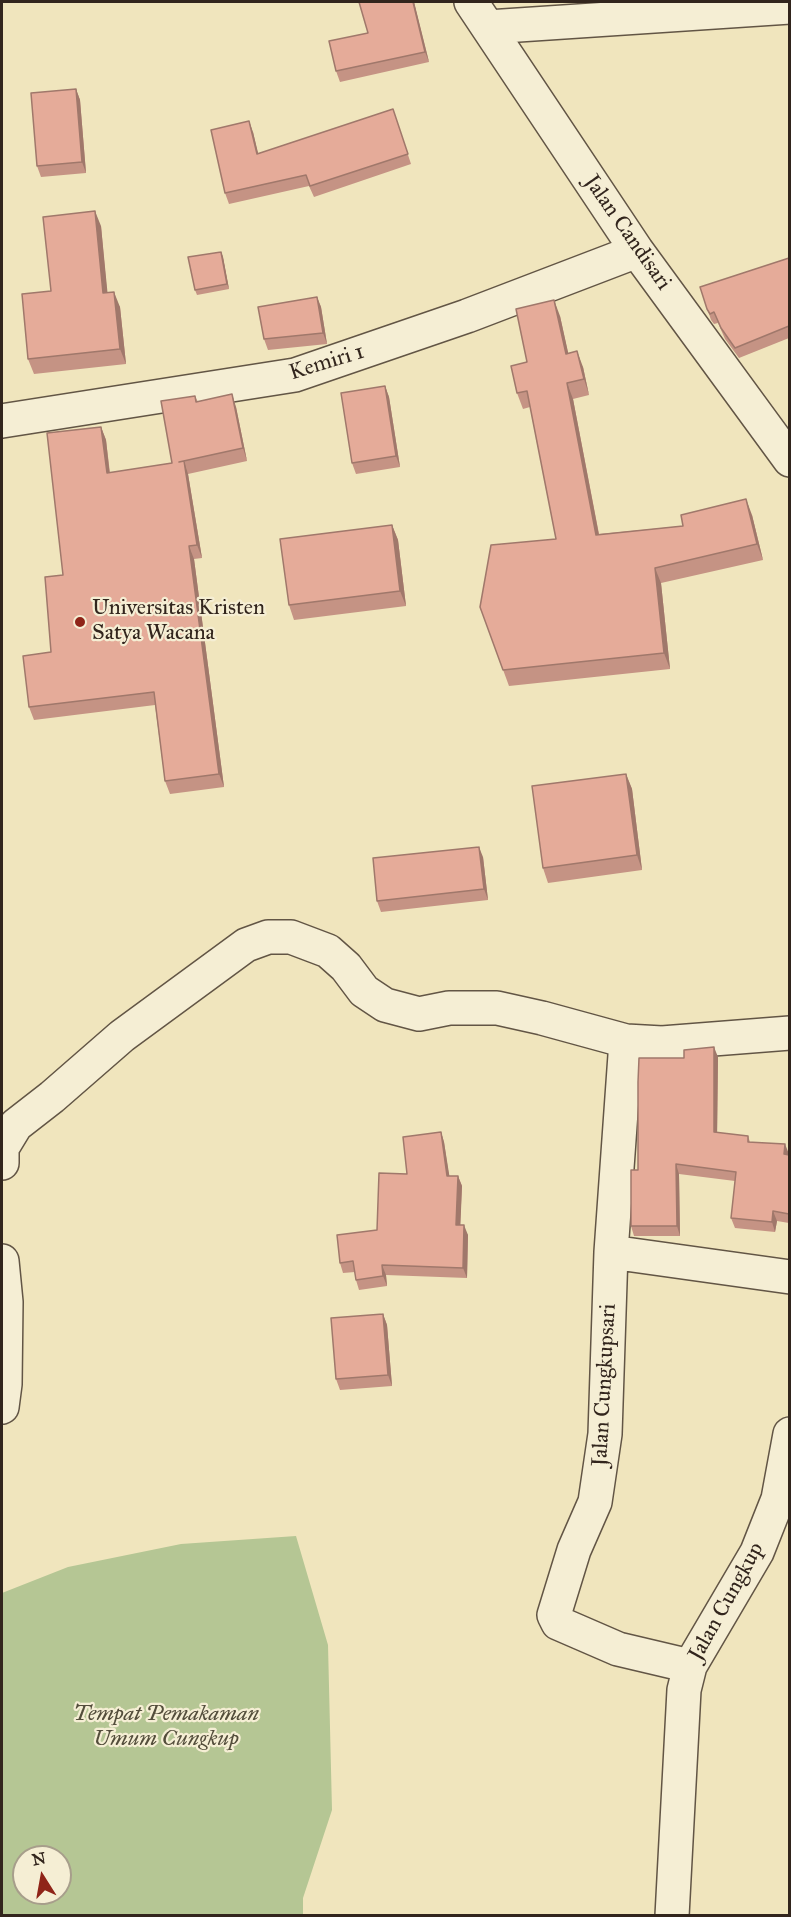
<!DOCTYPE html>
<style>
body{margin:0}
#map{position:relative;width:791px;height:1917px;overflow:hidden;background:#f0e5bd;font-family:"IM FELL Great Primer",serif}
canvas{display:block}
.frame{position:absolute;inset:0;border:3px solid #32251d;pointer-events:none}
.north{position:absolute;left:12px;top:1845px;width:60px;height:60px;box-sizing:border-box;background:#f5eed4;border:2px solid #a79e8b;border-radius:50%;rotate:349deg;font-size:16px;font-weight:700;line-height:24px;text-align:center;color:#32251d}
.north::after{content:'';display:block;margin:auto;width:21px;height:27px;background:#8f2418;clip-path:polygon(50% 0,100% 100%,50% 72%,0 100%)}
</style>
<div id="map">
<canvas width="791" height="1917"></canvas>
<div class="frame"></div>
<div class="north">N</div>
</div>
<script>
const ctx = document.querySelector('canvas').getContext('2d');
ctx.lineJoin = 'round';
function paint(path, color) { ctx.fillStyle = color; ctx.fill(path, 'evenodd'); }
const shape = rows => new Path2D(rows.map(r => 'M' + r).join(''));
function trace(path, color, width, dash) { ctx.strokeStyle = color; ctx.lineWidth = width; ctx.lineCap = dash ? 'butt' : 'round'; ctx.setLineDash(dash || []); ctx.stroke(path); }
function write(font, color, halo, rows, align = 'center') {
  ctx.font = font + ' "IM FELL Great Primer",serif'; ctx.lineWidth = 4.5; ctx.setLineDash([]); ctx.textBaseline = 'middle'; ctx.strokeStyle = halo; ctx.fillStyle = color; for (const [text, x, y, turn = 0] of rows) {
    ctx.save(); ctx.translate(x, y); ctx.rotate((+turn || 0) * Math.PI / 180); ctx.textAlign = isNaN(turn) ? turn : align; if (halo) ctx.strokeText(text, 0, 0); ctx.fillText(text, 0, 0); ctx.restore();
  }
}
paint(shape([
 [296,1536,328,1645,332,1810,303,1898,303,1915,2,1915,2,1593,68,1567,181,1544],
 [24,1857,60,1857,60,1893,24,1893]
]), '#b5c694');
const street = shape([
 [471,2,637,251,790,460],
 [488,27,790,7],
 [2,421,295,375,467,316,637,251],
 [2,1163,2,1148,16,1125,52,1097,122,1036,246,945,268,937,291,937,328,951,346,967,364,991,385,1005,419,1014,449,1008,497,1008,542,1018,626,1041],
 [611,1252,790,1277],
 [2,1261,6,1302,5,1384,2,1407],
 [690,1666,618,1649,558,1623,554,1615,574,1550,595,1502,605,1434,611,1252,626,1041,662,1043,790,1033],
 [672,1916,684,1690,690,1666,757,1552,778,1499,790,1434]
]);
trace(street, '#625545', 36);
trace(street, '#f5eed4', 33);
paint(shape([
 [414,2,429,62,340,82,336,71,368,33],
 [76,89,80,100,86,173,41,177,37,166],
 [393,109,411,164,314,197,309,186,229,204,225,193,253,132,258,154],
 [101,226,107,292,120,307,126,364,34,374,28,359,51,291],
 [221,252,223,257,229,289,197,295,195,290],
 [789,258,789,338,739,358,725,339,718,323,714,324,711,320,700,287],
 [317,297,321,307,327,344,268,350,264,339],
 [560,316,568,353,583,367,589,395,573,399,599,534,683,526,752,515,763,560,661,583,670,669,509,686,480,607,556,539,530,407,523,409,517,393,527,362],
 [385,386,389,397,400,467,356,474,352,463],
 [195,396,198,402,236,407,247,461,188,474,202,558,194,559,224,787,170,794,165,781,155,705,34,720,29,707,51,652,63,575,101,427,106,440,110,473,172,463],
 [392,525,398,540,406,606,294,620,289,605],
 [626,774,632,789,642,870,548,883,543,868],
 [483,857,488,900,381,912,377,901],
 [718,1057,717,1133,748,1136,750,1142,789,1155,789,1223,777,1221,775,1232,735,1228,731,1218,735,1181,679,1174,680,1236,634,1236,631,1226,638,1170],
 [441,1132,444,1142,449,1176,458,1176,462,1186,460,1225,468,1235,467,1278,386,1275,387,1286,359,1290,356,1280,355,1272,343,1273,340,1263,377,1230,407,1174],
 [383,1314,387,1325,392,1386,340,1390,336,1379]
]), '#c59384');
paint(shape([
 [413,2,414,2,429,62,425,52],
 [76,89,80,100,86,173,82,162],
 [249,121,253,132,261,165,257,154],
 [95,211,101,226,109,308,103,293],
 [221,252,223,257,229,289,227,284],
 [114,292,120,307,126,364,120,349],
 [317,297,321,307,327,344,323,333],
 [554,300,560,316,572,370,566,354],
 [577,351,583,367,589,395,584,379],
 [567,383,573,399,602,551,596,535],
 [385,386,389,397,400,467,396,456],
 [232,394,236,407,247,461,243,448],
 [101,427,106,440,111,486,107,473],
 [184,461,188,474,202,558,197,545],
 [746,499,752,515,763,560,757,544],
 [392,525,398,540,406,606,400,591],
 [189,546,194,559,224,787,219,774],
 [655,568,661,583,670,669,664,653],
 [626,774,632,789,642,870,637,855],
 [479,847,483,857,488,900,484,889],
 [714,1047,718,1057,717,1142,714,1132],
 [441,1132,444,1142,451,1186,447,1176],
 [785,1144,789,1154,787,1164,784,1154],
 [676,1164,679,1174,680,1236,677,1226],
 [458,1176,462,1186,460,1235,456,1225],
 [773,1211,777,1221,775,1232,772,1222],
 [464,1225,468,1235,467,1278,463,1268],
 [382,1265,386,1275,387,1286,383,1276],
 [383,1314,387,1325,392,1386,388,1375]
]), '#a0786b');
const building = shape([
 [359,2,413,2,425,52,336,71,329,41,368,33,359,2],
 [76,89,82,162,37,166,31,93,76,89],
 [393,109,408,154,310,186,306,175,225,193,211,130,249,121,257,154,393,109],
 [95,211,103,293,114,292,120,349,28,359,22,294,51,291,43,217,95,211],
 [221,252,227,284,195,290,188,257,221,252],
 [789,258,789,326,735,348,721,328,714,312,710,314,707,309,700,287,789,258],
 [317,297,323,333,264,339,258,307,317,297],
 [554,300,566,354,577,351,584,379,567,383,596,535,683,526,681,515,746,499,757,544,655,568,664,653,503,670,480,607,491,545,556,539,527,391,517,393,511,366,527,362,516,309,554,300],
 [385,386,396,456,352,463,341,393,385,386],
 [232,394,243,448,179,462,184,461,197,545,189,546,219,774,165,781,154,692,29,707,23,656,51,652,45,577,63,575,47,433,101,427,107,473,172,463,161,401,195,396,196,402,232,394],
 [392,525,400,591,289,605,280,539,392,525],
 [626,774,637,855,543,868,532,786,626,774],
 [479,847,484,889,377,901,373,858,479,847],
 [714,1047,714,1132,748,1136,748,1142,785,1144,784,1154,789,1155,789,1214,773,1211,772,1222,731,1218,736,1172,676,1164,677,1226,631,1226,631,1170,638,1170,638,1082,639,1058,684,1058,684,1050,714,1047],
 [441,1132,447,1176,458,1176,456,1225,464,1225,463,1268,382,1265,383,1276,356,1280,353,1261,340,1263,337,1235,377,1230,379,1173,407,1174,403,1137,441,1132],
 [383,1314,388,1375,336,1379,331,1318,383,1314]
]);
paint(building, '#e5ab99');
trace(building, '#a0786b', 1.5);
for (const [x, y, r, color] of [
 [80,622,6,"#8f2418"]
]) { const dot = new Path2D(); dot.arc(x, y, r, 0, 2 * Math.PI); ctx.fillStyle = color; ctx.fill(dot); trace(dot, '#f5eed4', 2); }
write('22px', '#32251d', '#f5eed4', [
 ["Jalan Candisari",627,233,55],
 ["Kemiri 1",327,363,-17],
 ["Jalan Cungkupsari",605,1385,-87],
 ["Jalan Cungkup",727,1602,-61]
]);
write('22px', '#32251d', '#f5eed4', [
 ["Universitas Kristen",92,609],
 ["Satya Wacana",92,634]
], 'left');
write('italic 22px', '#534d3b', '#f5eed4', [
 ["Tempat Pemakaman",166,1715],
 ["Umum Cungkup",166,1740]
]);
</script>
